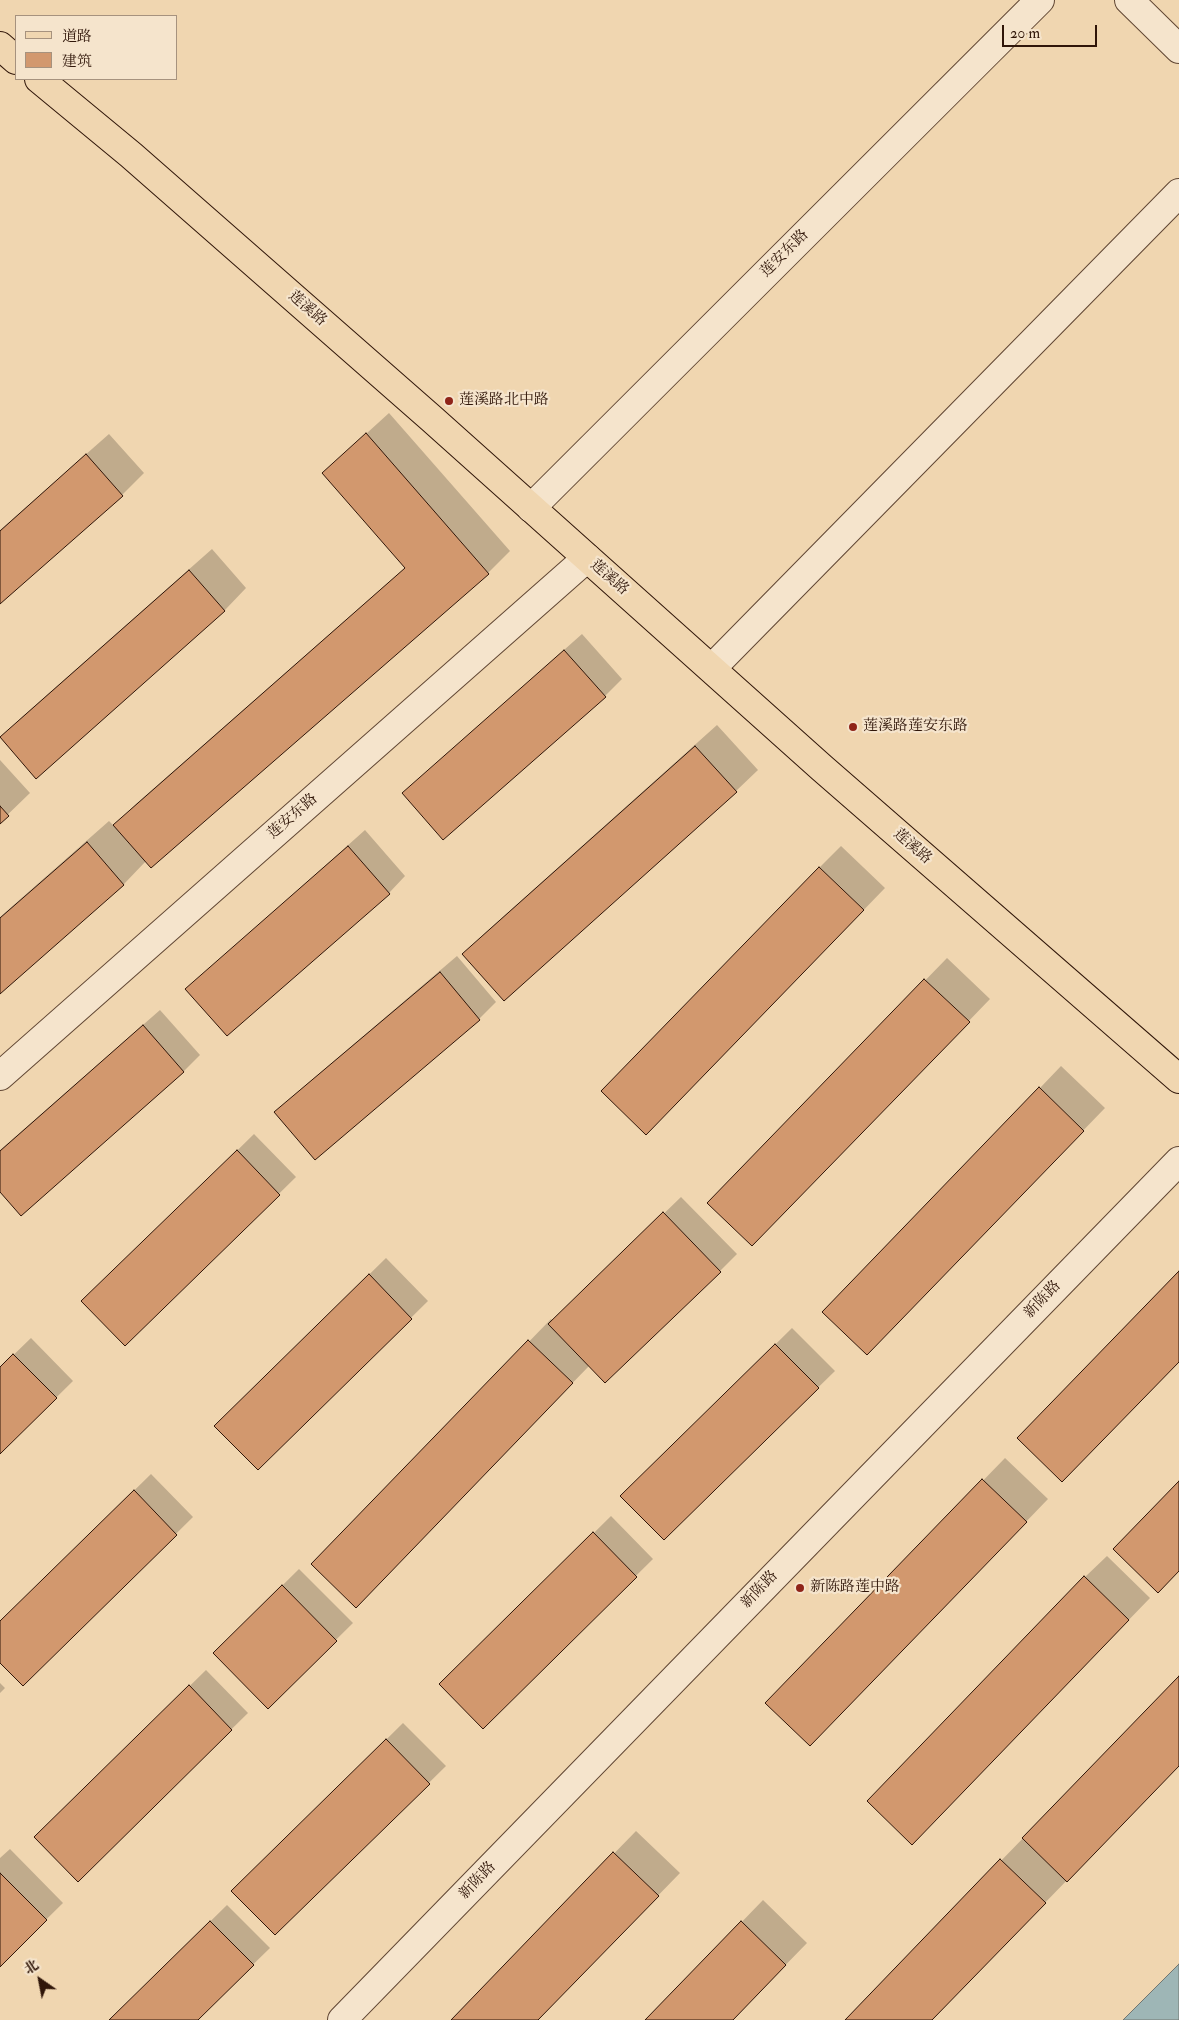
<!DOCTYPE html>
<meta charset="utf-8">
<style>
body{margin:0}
#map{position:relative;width:1179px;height:2020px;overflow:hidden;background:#f0d6b0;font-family:"IM FELL Double Pica","Noto Serif SC",serif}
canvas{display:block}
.legend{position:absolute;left:15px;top:15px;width:162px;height:65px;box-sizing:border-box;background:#f5e4cc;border:1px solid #a6927e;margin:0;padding:6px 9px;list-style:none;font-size:15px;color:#301609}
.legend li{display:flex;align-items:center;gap:10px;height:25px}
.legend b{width:25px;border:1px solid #a6927e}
.north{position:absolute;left:15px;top:1955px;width:50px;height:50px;-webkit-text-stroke:4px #f5e4cc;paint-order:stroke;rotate:327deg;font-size:14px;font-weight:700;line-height:20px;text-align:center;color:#301609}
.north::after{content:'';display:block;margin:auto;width:18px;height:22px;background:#301609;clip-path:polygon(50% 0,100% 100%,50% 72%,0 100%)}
.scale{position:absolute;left:1002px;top:25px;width:95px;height:22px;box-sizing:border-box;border:2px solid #301609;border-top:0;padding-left:6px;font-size:15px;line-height:18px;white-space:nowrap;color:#301609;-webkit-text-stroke:4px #f5e4cc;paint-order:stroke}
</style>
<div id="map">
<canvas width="1179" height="2020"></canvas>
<ul class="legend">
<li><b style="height:6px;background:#f0d6b0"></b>道路</li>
<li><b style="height:14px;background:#d2986e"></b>建筑</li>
</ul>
<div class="north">北</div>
<div class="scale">20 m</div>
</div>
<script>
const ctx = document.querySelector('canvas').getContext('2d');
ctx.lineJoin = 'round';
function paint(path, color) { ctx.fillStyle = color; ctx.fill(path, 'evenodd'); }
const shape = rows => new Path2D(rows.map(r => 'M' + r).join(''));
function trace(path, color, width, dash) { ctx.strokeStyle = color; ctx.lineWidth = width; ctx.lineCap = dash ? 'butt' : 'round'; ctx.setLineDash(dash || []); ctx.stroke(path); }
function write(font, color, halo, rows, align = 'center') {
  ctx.font = font + ' "IM FELL Double Pica","Noto Serif SC",serif'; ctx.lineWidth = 4.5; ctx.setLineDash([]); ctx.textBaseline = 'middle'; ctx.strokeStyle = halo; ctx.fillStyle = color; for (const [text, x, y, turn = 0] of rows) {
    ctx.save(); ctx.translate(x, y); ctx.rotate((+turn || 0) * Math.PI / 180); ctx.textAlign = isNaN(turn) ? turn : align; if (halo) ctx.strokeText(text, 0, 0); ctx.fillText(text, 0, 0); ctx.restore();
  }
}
const water = shape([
 [1179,1964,1179,2020,1123,2020,1179,1964]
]);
paint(water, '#9eb6b6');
trace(water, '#727671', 1);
paint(shape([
 [389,413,510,551,488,573,151,866,146,861,124,884,0,992,0,917,109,821,114,826,137,803,406,567,323,473],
 [109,434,144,473,122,495,0,603,0,530],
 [212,549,246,588,225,610,36,778,1,738,23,716],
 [582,634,622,679,605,696,403,793],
 [717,725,758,770,736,791,464,954,486,932],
 [0,760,30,793,0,822],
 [365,830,405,876,389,893,187,989],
 [841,846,885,888,668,1112,819,868],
 [457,956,496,1002,479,1019,315,1158,276,1112,293,1096],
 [947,958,990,999,774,1223,709,1203],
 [160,1010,200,1055,183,1072,0,1190,0,1150],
 [1061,1066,1105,1108,888,1332,1040,1088],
 [254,1134,296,1177,125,1345,100,1285],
 [681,1197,737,1254,720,1271,606,1381,590,1365,377,1584,313,1564,551,1319,553,1321],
 [386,1258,428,1301,258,1469,215,1426],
 [792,1328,835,1371,664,1538,622,1496],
 [31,1338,73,1381,0,1453,0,1368],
 [1005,1458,1048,1499,832,1723,767,1703],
 [151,1474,193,1517,23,1685,0,1662,0,1622],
 [611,1516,653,1559,483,1727,441,1684],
 [1107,1556,1150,1598,934,1821,1085,1577],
 [299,1569,353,1623,268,1707,214,1653],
 [206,1670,248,1713,78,1880,36,1837],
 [1179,1678,1179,1765,931,2020,846,2020],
 [0,1683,5,1688,0,1693],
 [403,1723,446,1766,275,1934,233,1891],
 [636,1831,680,1873,537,2020,452,2020],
 [10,1849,63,1903,0,1965,0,1858],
 [763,1900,807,1943,732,2020,647,2020],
 [227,1905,270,1948,196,2020,110,2020]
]), '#0003');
const building = shape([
 [366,433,489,574,151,868,113,825,405,568,322,473,366,433],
 [86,454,123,496,0,604,0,531,86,454],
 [189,570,225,611,36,779,0,737,189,570],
 [564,650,606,697,443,840,402,793,564,650],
 [695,746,737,792,504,1001,462,954,695,746],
 [0,806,9,816,0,824,0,806],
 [87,842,124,885,0,994,0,918,87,842],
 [348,846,390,894,227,1036,185,989,348,846],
 [819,867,864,910,646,1135,601,1091,819,867],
 [440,972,480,1020,315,1160,274,1112,440,972],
 [924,979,970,1022,752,1246,707,1203,924,979],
 [143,1025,184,1072,21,1216,0,1192,0,1151,143,1025],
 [1039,1087,1084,1131,867,1355,822,1312,1039,1087],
 [237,1150,280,1195,125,1346,81,1301,237,1150],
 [663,1212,721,1272,605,1383,548,1324,663,1212],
 [1179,1271,1179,1362,1062,1482,1017,1438,1179,1271],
 [369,1274,412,1319,258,1470,214,1426,369,1274],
 [528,1340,573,1383,356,1608,311,1564,528,1340],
 [775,1344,819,1388,664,1540,620,1496,775,1344],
 [13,1354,57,1398,0,1454,0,1367,13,1354],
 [982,1479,1027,1522,810,1746,765,1703,982,1479],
 [1179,1481,1179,1571,1158,1593,1113,1549,1179,1481],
 [134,1490,177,1535,23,1686,0,1663,0,1621,134,1490],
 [593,1532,637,1577,483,1729,439,1684,593,1532],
 [1084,1576,1129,1620,912,1845,867,1801,1084,1576],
 [282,1585,337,1641,268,1709,213,1653,282,1585],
 [1179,1676,1179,1766,1067,1882,1022,1838,1179,1676],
 [189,1685,232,1730,78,1882,34,1837,189,1685],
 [386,1739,430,1784,275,1935,231,1891,386,1739],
 [613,1852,659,1896,538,2020,451,2020,613,1852],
 [1000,1859,1046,1903,932,2020,845,2020,1000,1859],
 [0,1873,47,1920,0,1967,0,1873],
 [210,1921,254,1965,198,2020,109,2020,210,1921],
 [741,1921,786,1965,733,2020,645,2020,741,1921]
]);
paint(building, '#d2986e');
trace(building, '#301609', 1);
const minor = shape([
 [1129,0,1179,49],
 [531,508,1040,0],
 [712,668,1179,193],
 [0,1076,587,558],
 [342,2020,1179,1161]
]);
const major = shape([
 [0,46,16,60],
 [39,79,131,155,432,419,822,768,1179,1079]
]);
trace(minor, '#604633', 30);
trace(major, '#301609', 30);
trace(minor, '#f5e4cc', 28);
trace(major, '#f0d6b0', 28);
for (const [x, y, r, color] of [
 [449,401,5,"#8f2418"],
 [853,727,5,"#8f2418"],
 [800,1588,5,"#8f2418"]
]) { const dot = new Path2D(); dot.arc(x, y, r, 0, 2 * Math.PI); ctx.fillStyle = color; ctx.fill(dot); trace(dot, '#f5e4cc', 2); }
write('15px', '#301609', '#f5e4cc', [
 ["莲安东路",785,254,-45],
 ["莲溪路",307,309,41],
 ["莲溪路",609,578,41],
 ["莲安东路",293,817,-41],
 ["莲溪路",912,847,41],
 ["新陈路",1043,1300,-46],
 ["新陈路",760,1590,-46],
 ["新陈路",478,1881,-46]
]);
write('15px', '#301609', '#f5e4cc', [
 ["莲溪路北中路",459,401],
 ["莲溪路莲安东路",863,727],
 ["新陈路莲中路",810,1588]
], 'left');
</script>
